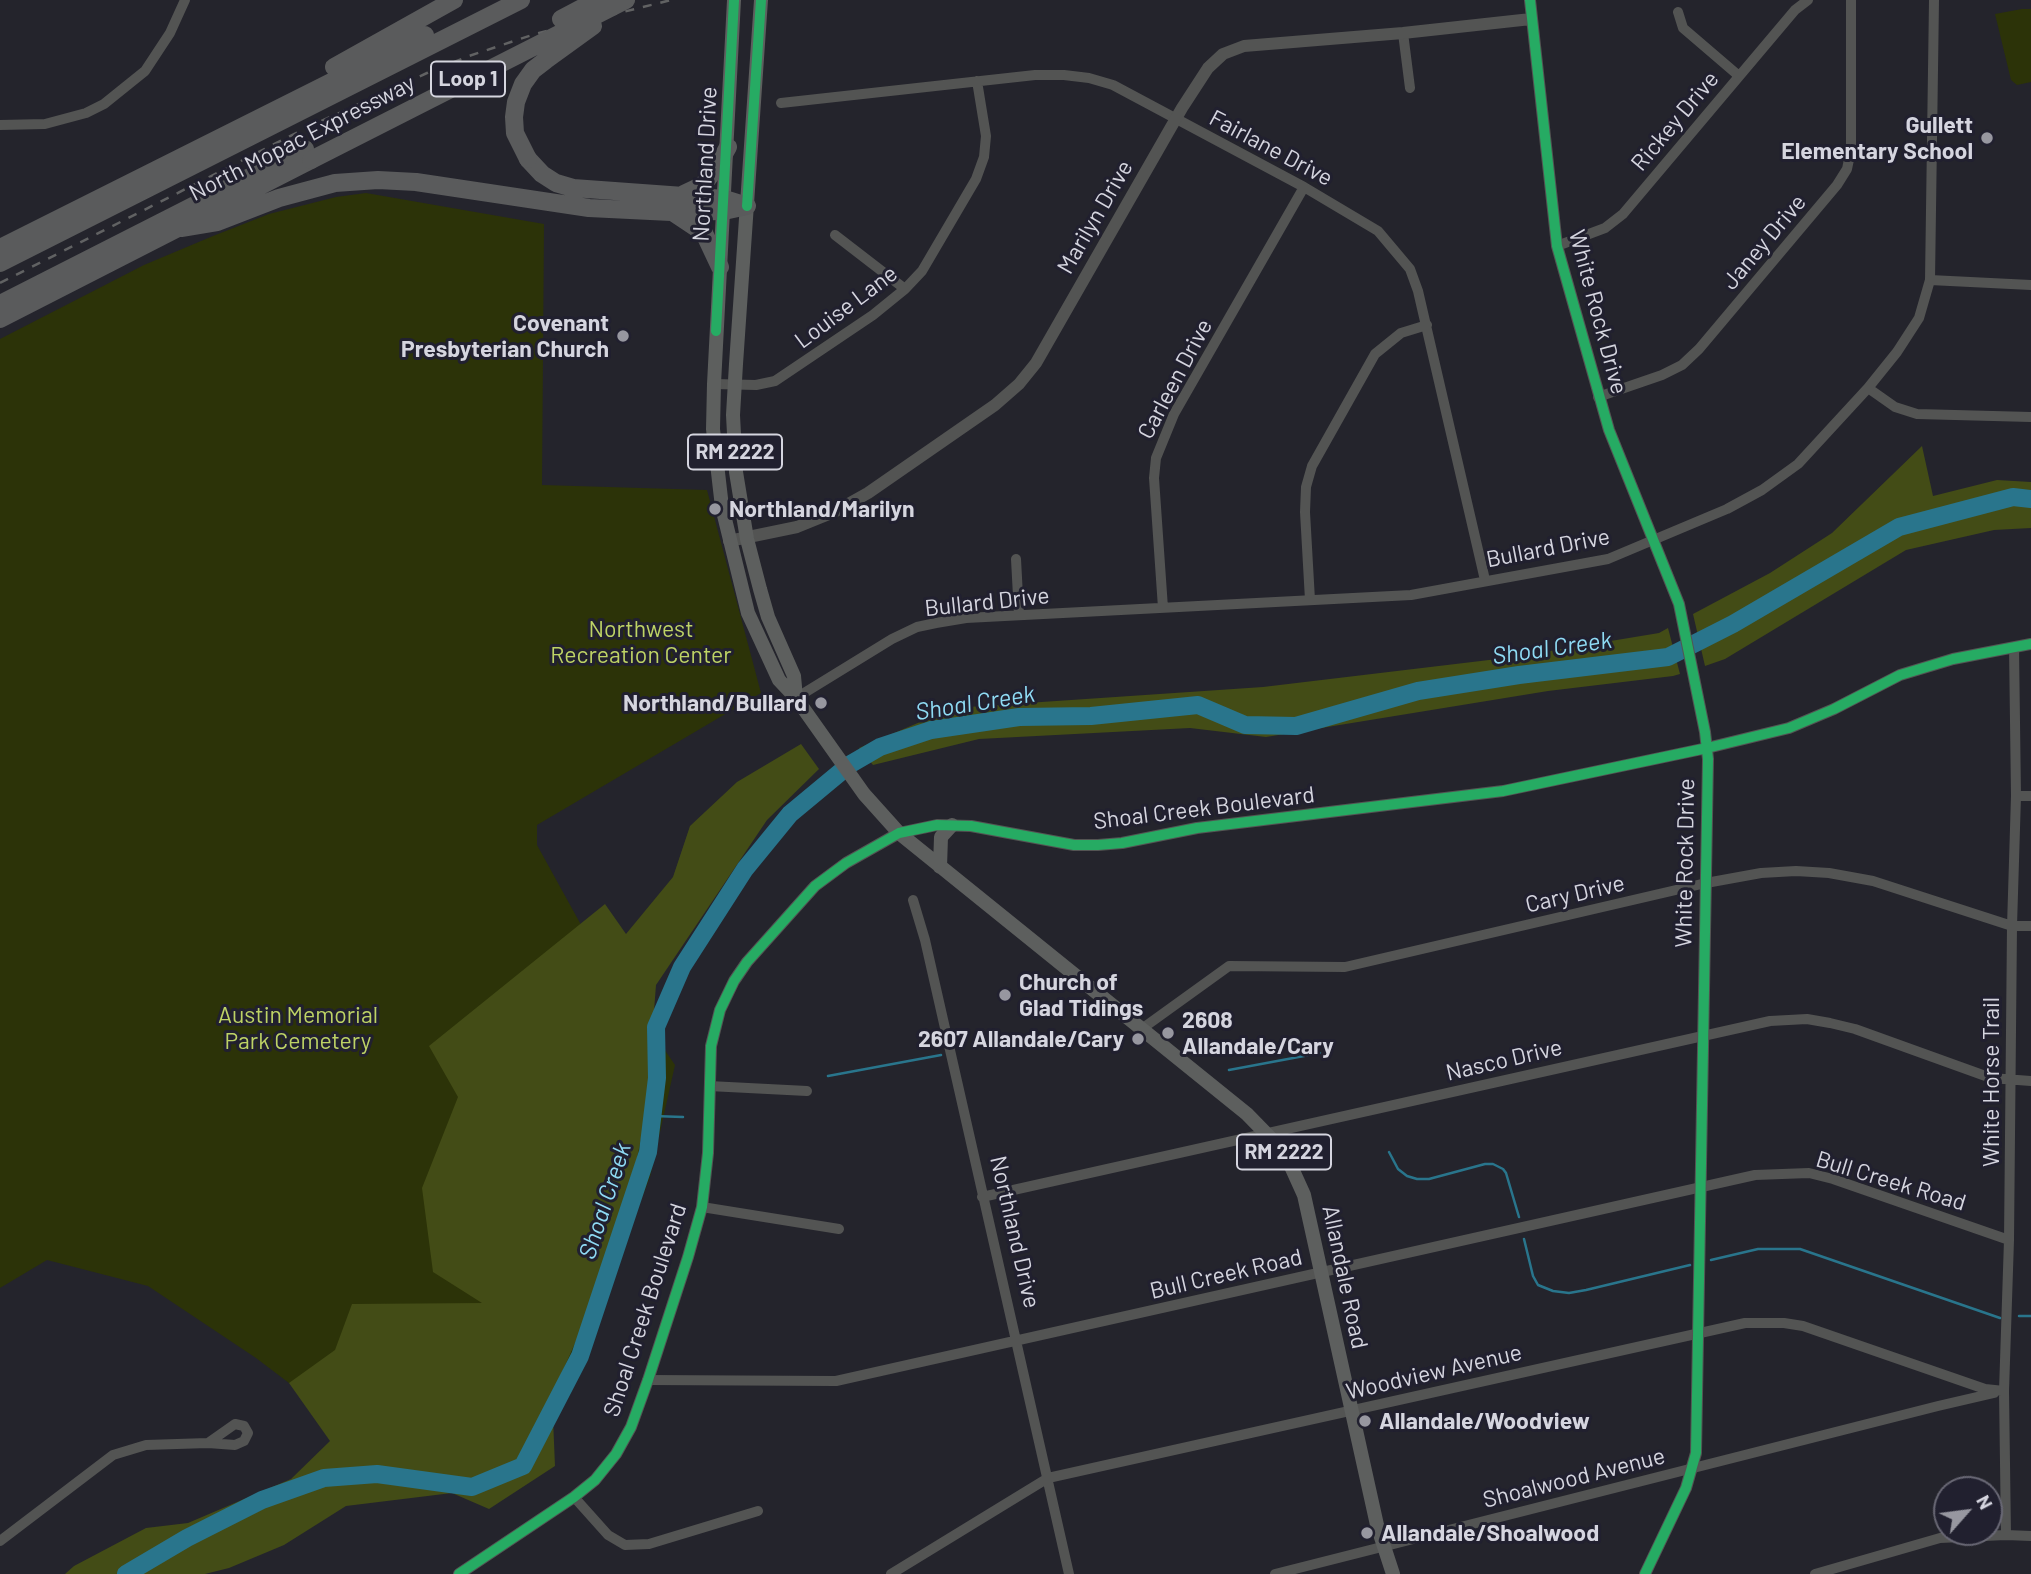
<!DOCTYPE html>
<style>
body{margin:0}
#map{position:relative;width:2031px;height:1574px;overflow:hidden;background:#24242c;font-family:Barlow,sans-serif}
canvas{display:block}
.north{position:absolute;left:1933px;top:1476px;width:70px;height:70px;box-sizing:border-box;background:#21202f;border:2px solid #696875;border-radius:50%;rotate:62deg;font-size:19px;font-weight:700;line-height:28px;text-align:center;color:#d5d5df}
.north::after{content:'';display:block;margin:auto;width:24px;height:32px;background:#9797a0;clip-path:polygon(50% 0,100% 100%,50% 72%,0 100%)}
</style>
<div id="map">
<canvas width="2031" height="1574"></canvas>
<div class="north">N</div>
</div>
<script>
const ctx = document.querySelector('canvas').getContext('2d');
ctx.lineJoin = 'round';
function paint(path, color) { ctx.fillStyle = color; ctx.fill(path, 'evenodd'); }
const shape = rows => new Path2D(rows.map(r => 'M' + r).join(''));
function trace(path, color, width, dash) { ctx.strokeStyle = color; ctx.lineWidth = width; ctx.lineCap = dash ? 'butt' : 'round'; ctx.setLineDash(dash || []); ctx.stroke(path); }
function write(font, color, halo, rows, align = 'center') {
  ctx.font = font + ' Barlow,sans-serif'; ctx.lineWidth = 6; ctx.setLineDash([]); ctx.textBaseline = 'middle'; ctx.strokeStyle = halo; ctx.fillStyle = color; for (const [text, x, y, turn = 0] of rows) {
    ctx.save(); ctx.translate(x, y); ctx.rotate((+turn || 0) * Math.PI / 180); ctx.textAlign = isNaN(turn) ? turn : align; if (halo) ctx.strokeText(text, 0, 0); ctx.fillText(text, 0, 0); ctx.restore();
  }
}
paint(shape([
 [2022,9,2031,9,2031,82,2017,85,2011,80,1995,14],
 [366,193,544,224,542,485,707,490,761,693,537,825,537,845,585,932,675,1065,650,1177,580,1356,523,1466,289,1383,256,1358,148,1286,47,1260,0,1288,0,339,144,265,213,236,269,214,336,197]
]), '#2c3308');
paint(shape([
 [1922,446,1933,496,1997,480,2031,482,2031,528,1994,530,1906,550,1725,659,1705,666,1693,614,1770,573,1832,533],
 [1668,628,1680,674,1673,676,1548,691,1266,737,1190,728,979,739,873,765,859,748,953,708,1263,687,1514,657,1659,633],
 [801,744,819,769,767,820,656,985,646,1115,619,1244,552,1395,555,1466,489,1509,452,1493,346,1506,284,1545,229,1568,205,1574,65,1574,74,1566,146,1528,188,1523,291,1479,330,1441,289,1383,335,1350,352,1304,482,1303,433,1272,422,1188,458,1097,429,1046,605,904,626,934,673,877,690,826,737,782]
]), '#434c16');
trace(shape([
 [1229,1070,1320,1053],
 [828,1076,941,1055],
 [653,1116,683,1117],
 [1389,1152,1398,1169,1407,1176,1417,1179,1429,1179,1485,1164,1493,1164,1503,1169,1506,1173,1519,1217],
 [1524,1239,1533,1276,1538,1285,1553,1291,1569,1293,1586,1290,1690,1265],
 [1711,1260,1758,1249,1800,1249,2000,1318],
 [2019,1316,2031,1316]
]), '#29758c', 2.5);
trace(shape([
 [126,1574,187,1538,262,1500,324,1478,377,1474,472,1487,523,1466,580,1356,648,1152,657,1078,656,1027,682,967,745,869,790,814,849,765,880,747,931,730,1019,717,1091,716,1198,705,1245,725,1296,726,1418,691,1519,675,1668,657,1733,624,1899,527,2013,497,2031,499]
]), '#29758c', 18);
trace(shape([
 [1678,12,1683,28,1739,76],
 [1403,33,1410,88],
 [781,103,1035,75,1064,75,1089,78,1113,85,1304,187,1378,231,1410,269,1418,291,1485,580],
 [0,125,45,124,86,113,104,104,145,71,170,33,185,0],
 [835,235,905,289],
 [1557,246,1605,228,1623,214,1795,10,1808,0],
 [1930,280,2031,285],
 [714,384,756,385,775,381,873,315,905,289,922,271,976,179,984,157,986,136,977,81],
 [1868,388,1895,407,1917,414,2031,417],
 [1598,397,1662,375,1682,365,1699,349,1837,185,1847,169,1851,150,1851,0],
 [1016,559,1019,615],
 [1310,600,1305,512,1306,487,1312,466,1375,354,1401,333,1427,325],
 [1163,608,1154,478,1156,458,1174,414,1304,187],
 [796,698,892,639,917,627,936,623,966,618,1411,595,1608,559,1727,509,1762,490,1798,464,1868,388,1897,352,1919,318,1930,280,1934,0],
 [2016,796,2031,796],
 [913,900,925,940,1069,1574],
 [1143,1028,1229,966,1345,967,1706,883,1761,873,1796,871,1829,873,1873,881,2012,926,2031,926],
 [709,1086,807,1091],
 [982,1197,1770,1021,1807,1019,1830,1023,1855,1029,1991,1078,2031,1081],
 [702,1207,839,1229],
 [648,1380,836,1381,1755,1175,1809,1173,1833,1179,2009,1240],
 [574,1497,608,1535,625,1545,649,1544,758,1511],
 [2006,1535,2004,1391,2009,1240,2012,926,2016,796,2014,647],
 [0,1541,113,1455,146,1445,208,1443,235,1445,244,1441,248,1433,244,1426,235,1424,208,1443],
 [891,1574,1048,1478,1745,1323,1784,1323,1803,1326,1985,1389,2004,1391],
 [1275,1574,1938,1406,1994,1393],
 [1815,1574,1940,1538,2006,1535,2031,1536]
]), '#535453', 10);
trace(shape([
 [1530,0,1557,246,1609,430,1679,604,1705,732,1708,759,1696,1453,1686,1488,1645,1574],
 [729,541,797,527,834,512,868,493,995,405,1019,384,1036,363,1182,108,1208,68,1223,54,1244,46,1403,33,1531,19],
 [459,1574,574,1497,595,1480,616,1454,631,1427,648,1380,688,1257,702,1207,708,1153,711,1046,720,1010,734,981,747,962,815,886,846,863,899,833,937,825,971,826,1074,845,1098,845,1122,843,1197,828,1503,791,1707,748,1789,728,1834,709,1900,675,1953,659,2031,644]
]), '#535453', 12);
trace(shape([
 [734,0,714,384,713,429,722,507,748,613,779,680,796,698,864,794,899,833,1247,1114,1285,1153,1304,1195,1377,1525,1393,1574],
 [761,0,736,364,733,415,736,472,747,539,760,589,768,617,794,676,796,698],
 [940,867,941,837,952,825]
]), '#5d5f5e', 14);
trace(shape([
 [334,67,454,0],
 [528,159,542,174,556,183,573,188,725,199,741,204],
 [684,194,703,185,718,165,728,147],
 [674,213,704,233,720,267],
 [181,228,217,222,279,198,335,183,378,180,416,182,589,208,671,212,724,211,747,206],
 [0,248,425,35],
 [0,263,521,0],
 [0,304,305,149],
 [0,319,311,160]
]), '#5a5b5c', 18);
trace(shape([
 [0,283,306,128,427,73,469,56,535,34,671,0]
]), '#616263', 2.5, [9, 9]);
trace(shape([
 [561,19,597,0],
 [528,159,515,133,514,117,516,102,523,84,533,70,546,60,593,26],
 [311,160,626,0]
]), '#5a5b5c', 18);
trace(shape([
 [1530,0,1557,246,1609,430,1679,604,1705,732,1708,759,1696,1453,1686,1488,1645,1574],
 [747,206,761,0],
 [716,331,734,0],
 [459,1574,574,1497,595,1480,616,1454,631,1427,648,1380,688,1257,702,1207,708,1153,711,1046,720,1010,734,981,747,962,815,886,846,863,899,833,937,825,971,826,1074,845,1098,845,1122,843,1197,828,1503,791,1707,748,1789,728,1834,709,1900,675,1953,659,2031,644]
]), '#26ab63', 10);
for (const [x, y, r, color] of [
 [1987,138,7,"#9797a0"],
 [623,336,7,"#9797a0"],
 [715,509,7,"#9797a0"],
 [821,703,7,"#9797a0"],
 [1005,995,7,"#9797a0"],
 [1168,1033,7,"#9797a0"],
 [1138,1039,7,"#9797a0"],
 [1365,1421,7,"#9797a0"],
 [1367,1533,7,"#9797a0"]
]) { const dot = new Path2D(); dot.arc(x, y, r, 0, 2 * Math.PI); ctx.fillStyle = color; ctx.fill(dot); trace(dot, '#21202f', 2.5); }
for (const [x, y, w] of [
 [468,79,74],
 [735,452,94],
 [1284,1152,94]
]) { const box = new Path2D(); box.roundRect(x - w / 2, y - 17.5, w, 35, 5); ctx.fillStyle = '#21202f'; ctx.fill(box); trace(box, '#d5d5df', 2); }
write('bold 21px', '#d5d5df', null, [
 ["Loop 1",468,79],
 ["RM 2222",735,452],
 ["RM 2222",1284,1152]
]);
write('23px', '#d5d5df', '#21202f', [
 ["Rickey Drive",1675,121,-50],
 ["North Mopac Expressway",302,138,-27],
 ["Fairlane Drive",1271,148,28],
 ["Northland Drive",705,164,-87],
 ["Marilyn Drive",1095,217,-60],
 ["Janey Drive",1764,242,-50],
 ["Louise Lane",846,307,-37],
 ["White Rock Drive",1598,312,75],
 ["Carleen Drive",1175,379,-62],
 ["Bullard Drive",1548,548,-11],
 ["Bullard Drive",987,602,-6],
 ["Shoal Creek Boulevard",1204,808,-7],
 ["White Rock Drive",1685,863,-89],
 ["Cary Drive",1575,894,-13],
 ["Nasco Drive",1504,1060,-13],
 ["White Horse Trail",1991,1082,-90],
 ["Bull Creek Road",1891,1181,17],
 ["Northland Drive",1015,1232,77],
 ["Bull Creek Road",1226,1274,-13],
 ["Allandale Road",1345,1277,78],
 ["Shoal Creek Boulevard",645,1310,-72],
 ["Woodview Avenue",1434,1372,-13],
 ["Shoalwood Avenue",1574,1478,-14]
]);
write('bold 23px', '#d5d5df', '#21202f', [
 ["Gullett",1973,125,"right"],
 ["Elementary School",1973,151,"right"],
 ["Covenant",609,323,"right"],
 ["Presbyterian Church",609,349,"right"],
 ["Northland/Marilyn",729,509],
 ["Northland/Bullard",807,703,"right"],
 ["Church of",1019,982],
 ["Glad Tidings",1019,1008],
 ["2608",1182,1020],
 ["Allandale/Cary",1182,1046],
 ["2607 Allandale/Cary",1124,1039,"right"],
 ["Allandale/Woodview",1379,1421],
 ["Allandale/Shoalwood",1381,1533]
], 'left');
write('23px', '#bed365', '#21202f', [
 ["Northwest",641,629],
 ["Recreation Center",641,655],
 ["Austin Memorial",298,1015],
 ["Park Cemetery",298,1041]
]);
write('italic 24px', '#8fdbf4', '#21202f', [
 ["Shoal Creek",1552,648,-8],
 ["Shoal Creek",975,703,-9],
 ["Shoal Creek",605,1201,-72]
]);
</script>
